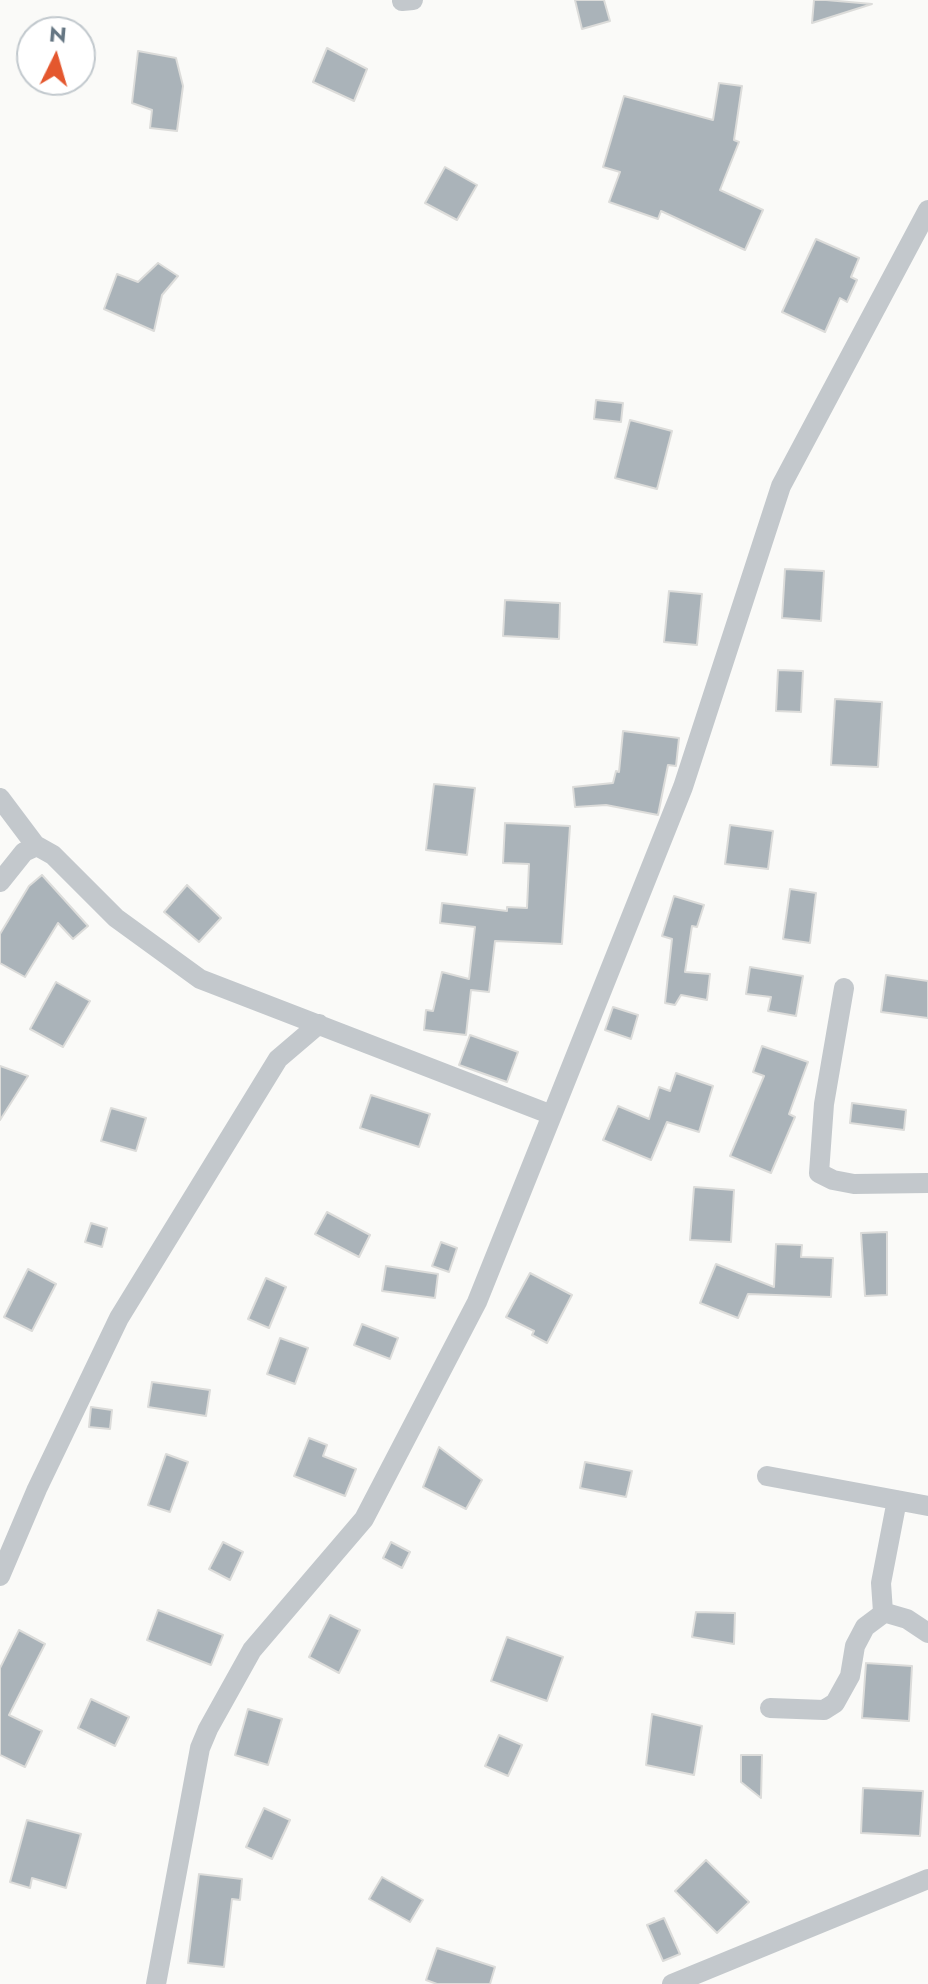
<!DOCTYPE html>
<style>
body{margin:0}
#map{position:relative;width:928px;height:1984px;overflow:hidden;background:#fafaf8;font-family:Jost,sans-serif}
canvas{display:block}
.north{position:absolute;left:16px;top:16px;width:80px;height:80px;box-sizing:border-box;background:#fff;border:2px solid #c1c8cd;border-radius:50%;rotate:5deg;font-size:22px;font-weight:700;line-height:32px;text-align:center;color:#657683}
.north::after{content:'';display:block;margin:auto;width:28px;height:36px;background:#e4572e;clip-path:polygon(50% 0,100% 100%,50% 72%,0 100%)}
</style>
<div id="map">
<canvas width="928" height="1984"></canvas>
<div class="north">N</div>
</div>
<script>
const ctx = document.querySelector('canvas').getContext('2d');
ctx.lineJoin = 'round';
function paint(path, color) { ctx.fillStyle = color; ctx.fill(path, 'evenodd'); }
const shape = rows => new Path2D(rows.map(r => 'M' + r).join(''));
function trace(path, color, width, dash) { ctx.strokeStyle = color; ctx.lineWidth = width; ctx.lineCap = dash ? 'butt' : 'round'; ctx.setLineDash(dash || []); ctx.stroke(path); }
const building = shape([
 [575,0,604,0,610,21,582,29,575,0],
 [814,0,826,0,872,4,812,23,814,0],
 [327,48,367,69,354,101,313,82,327,48],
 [138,51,176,58,183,86,177,131,150,128,152,110,132,103,138,51],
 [719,83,742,86,734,140,739,142,720,190,763,210,745,250,661,211,658,219,609,202,620,172,603,167,624,96,713,120,719,83],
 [445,167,477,185,457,220,425,203,445,167],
 [816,239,859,258,851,277,857,280,847,302,840,298,825,332,782,312,816,239],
 [158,263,178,276,162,295,154,331,104,309,117,274,138,282,158,263],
 [596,400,623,403,621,422,594,419,596,400],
 [630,420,672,431,657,489,615,478,630,420],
 [785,569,824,571,821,621,782,618,785,569],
 [669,591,702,594,697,645,664,642,669,591],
 [505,600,560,603,559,639,503,636,505,600],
 [778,670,803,671,801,712,776,711,778,670],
 [835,699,882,702,878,767,831,765,835,699],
 [623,731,679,738,676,766,668,765,658,815,606,805,575,807,573,787,613,783,616,771,619,772,623,731],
 [434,784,475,788,467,855,426,850,434,784],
 [505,823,570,826,562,944,495,941,489,992,471,990,466,1035,424,1030,426,1010,433,1011,442,972,469,979,475,927,440,923,442,903,507,911,507,907,527,908,529,864,503,863,505,823],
 [730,825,773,831,768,869,725,864,730,825],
 [42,875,88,926,73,939,58,923,25,977,0,963,0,934,29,886,42,875],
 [187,885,221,918,199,942,164,912,187,885],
 [790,889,816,893,810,943,783,939,790,889],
 [674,896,704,905,697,927,692,926,685,972,710,974,707,1000,681,995,675,1005,665,1003,672,939,662,936,674,896],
 [750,967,803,976,796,1016,768,1011,771,997,746,994,750,967],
 [886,975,928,981,928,1018,881,1012,886,975],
 [56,982,90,1001,63,1047,30,1029,56,982],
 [613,1007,638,1015,631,1039,605,1030,613,1007],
 [470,1035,518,1052,507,1082,459,1065,470,1035],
 [762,1046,808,1062,789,1114,795,1117,771,1173,730,1156,764,1076,753,1072,762,1046],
 [0,1066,28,1076,0,1120,0,1066],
 [676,1073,713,1086,699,1132,667,1122,651,1160,603,1140,618,1106,649,1119,659,1087,670,1091,676,1073],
 [371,1095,430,1114,419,1147,360,1128,371,1095],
 [852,1103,906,1110,904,1130,850,1123,852,1103],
 [111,1108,146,1118,136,1151,101,1141,111,1108],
 [694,1187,734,1190,731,1242,690,1240,694,1187],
 [327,1212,370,1235,359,1257,315,1234,327,1212],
 [91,1223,107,1228,102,1247,85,1242,91,1223],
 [887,1232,887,1295,865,1296,861,1233,887,1232],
 [441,1242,457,1248,449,1272,432,1266,441,1242],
 [776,1244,802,1245,801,1257,833,1258,831,1297,748,1294,738,1318,700,1303,716,1264,774,1287,776,1244],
 [386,1266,438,1274,435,1298,382,1291,386,1266],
 [28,1269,56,1284,32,1331,4,1317,28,1269],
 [530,1273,572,1295,547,1343,532,1335,534,1331,506,1317,530,1273],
 [266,1278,286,1287,269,1328,248,1319,266,1278],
 [362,1324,398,1338,390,1359,354,1345,362,1324],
 [280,1338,308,1348,295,1384,267,1374,280,1338],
 [152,1382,210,1390,206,1416,148,1407,152,1382],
 [91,1407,112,1410,110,1429,89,1427,91,1407],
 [309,1438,327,1445,323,1456,356,1469,345,1496,294,1476,309,1438],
 [439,1447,482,1480,466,1509,423,1487,439,1447],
 [166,1454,188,1462,170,1512,148,1505,166,1454],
 [585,1462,632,1471,626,1497,580,1488,585,1462],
 [223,1542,243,1552,230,1580,209,1569,223,1542],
 [391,1542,410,1552,402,1568,383,1558,391,1542],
 [158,1610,223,1635,211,1665,147,1640,158,1610],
 [696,1612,735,1613,734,1644,692,1637,696,1612],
 [330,1615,360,1630,339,1673,309,1657,330,1615],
 [19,1630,45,1644,9,1715,42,1731,25,1767,0,1755,0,1668,19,1630],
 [507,1637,563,1657,547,1701,491,1681,507,1637],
 [866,1663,912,1666,909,1721,862,1718,866,1663],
 [91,1699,129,1717,115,1746,78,1728,91,1699],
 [248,1709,282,1719,268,1765,235,1755,248,1709],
 [652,1714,702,1726,694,1775,646,1765,652,1714],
 [499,1735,522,1745,508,1776,485,1766,499,1735],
 [741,1755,762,1755,761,1798,741,1782,741,1755],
 [863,1788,923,1791,920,1836,861,1833,863,1788],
 [264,1808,290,1820,272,1859,246,1847,264,1808],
 [27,1820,81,1834,66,1888,32,1878,30,1888,10,1882,27,1820],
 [706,1860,749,1902,717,1933,675,1891,706,1860],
 [199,1874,242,1879,240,1900,232,1899,224,1967,188,1963,199,1874],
 [382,1877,423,1900,410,1922,369,1899,382,1877],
 [664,1918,680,1954,663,1961,647,1925,664,1918],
 [437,1948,495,1967,490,1984,437,1984,426,1980,437,1948]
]);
paint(building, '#aab3b9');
trace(building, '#dcdcda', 2);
trace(shape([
 [402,1,413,0],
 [0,798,36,846],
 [0,882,24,852,37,846,53,855,116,918,200,979,552,1115,477,1302,364,1519,252,1650,208,1729,200,1748,156,1984],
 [844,988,824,1104,819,1173,833,1180,854,1184,928,1183],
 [552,1115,683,787,781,486,928,210],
 [767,1476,928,1506],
 [897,1500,881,1583,883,1612,907,1619,928,1633],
 [0,1576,37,1489,119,1318,278,1059,319,1024],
 [770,1708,824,1710,835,1703,850,1676,855,1646,865,1627,885,1612],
 [672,1984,928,1879]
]), '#c3c8cc', 20);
</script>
